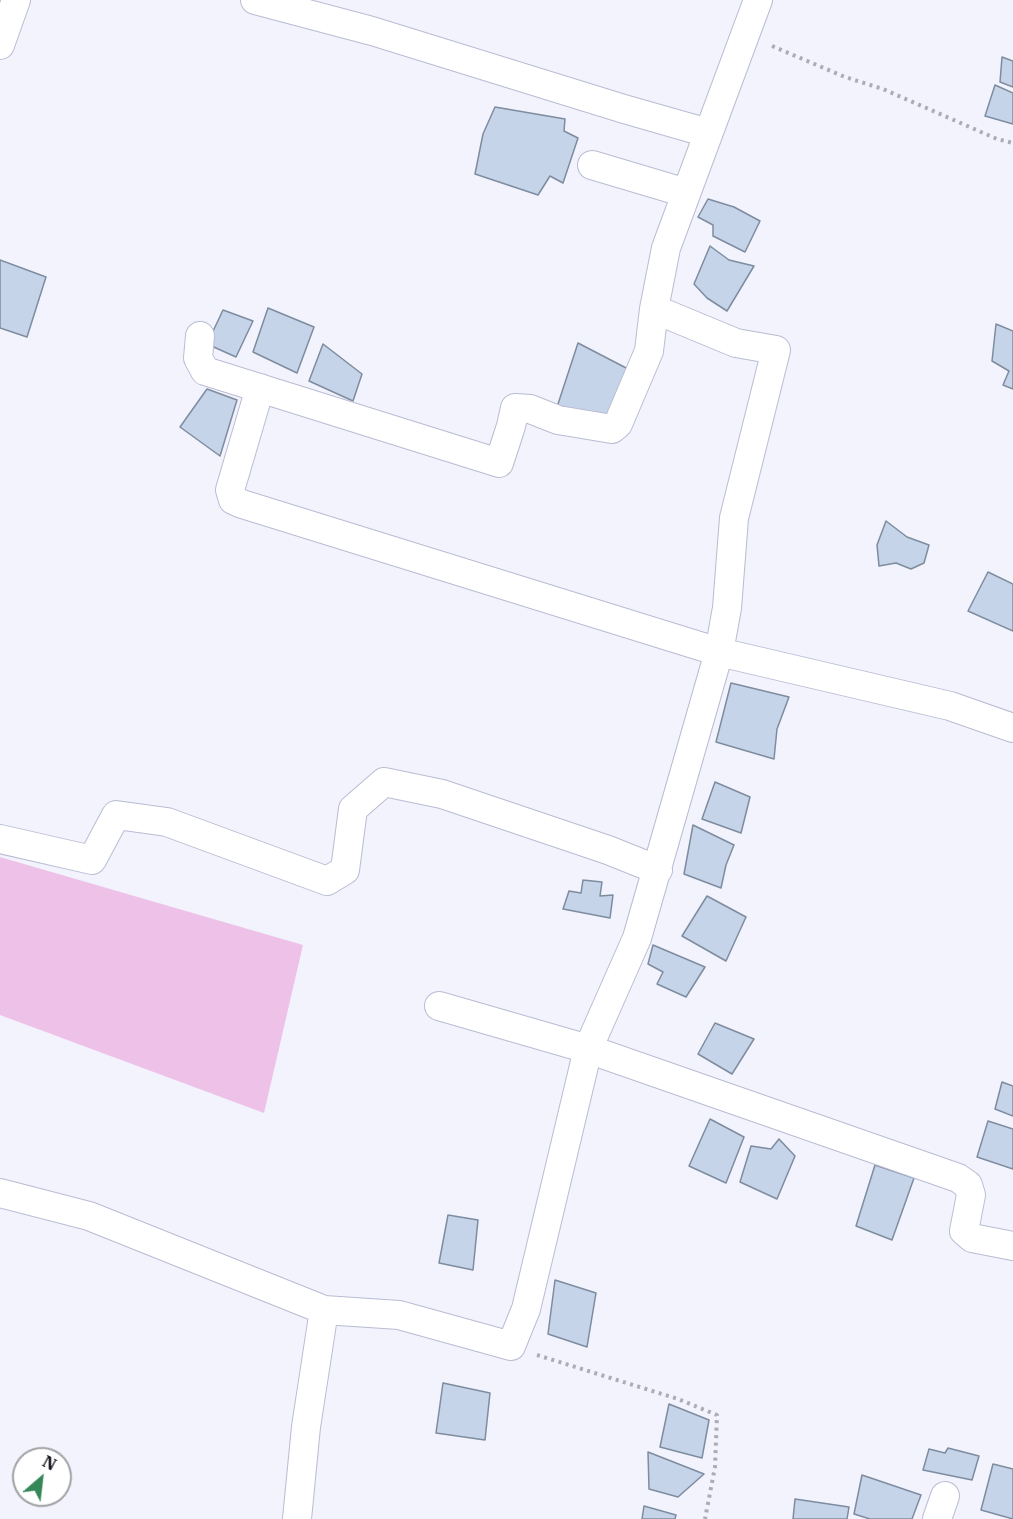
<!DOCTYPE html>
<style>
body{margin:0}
#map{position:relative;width:1013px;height:1519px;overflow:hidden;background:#f2f3fd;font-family:"IBM Plex Serif",serif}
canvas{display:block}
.north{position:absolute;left:12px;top:1447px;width:60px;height:60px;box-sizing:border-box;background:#fff;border:2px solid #a0a1a4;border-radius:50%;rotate:28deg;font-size:16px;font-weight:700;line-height:24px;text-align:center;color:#12131b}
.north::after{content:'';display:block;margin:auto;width:21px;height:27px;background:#358758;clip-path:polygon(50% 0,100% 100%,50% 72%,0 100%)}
</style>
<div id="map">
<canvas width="1013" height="1519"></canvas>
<div class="north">N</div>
</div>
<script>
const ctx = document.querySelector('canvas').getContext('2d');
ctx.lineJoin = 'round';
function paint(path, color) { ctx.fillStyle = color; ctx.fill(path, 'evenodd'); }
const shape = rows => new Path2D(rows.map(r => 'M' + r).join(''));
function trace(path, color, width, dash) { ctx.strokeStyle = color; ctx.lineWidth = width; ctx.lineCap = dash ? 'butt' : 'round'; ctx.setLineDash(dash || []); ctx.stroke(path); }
paint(shape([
 [0,857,303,945,264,1113,0,1015]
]), '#eec2e8');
const building = shape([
 [1002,57,1013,61,1013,87,1000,82,1002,57],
 [995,85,1013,93,1013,124,985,116,995,85],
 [495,107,565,119,564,131,578,138,563,183,550,176,538,195,475,174,483,134,495,107],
 [708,199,734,207,760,221,745,252,713,236,713,225,698,217,708,199],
 [710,246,729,260,754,266,727,311,707,298,694,284,710,246],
 [0,260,46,277,27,337,0,328,0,260],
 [268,308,314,327,297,373,253,352,268,308],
 [223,310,253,321,236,357,207,344,223,310],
 [996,324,1013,331,1013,389,1003,385,1009,371,992,361,996,324],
 [578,343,630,370,610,419,557,407,578,343],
 [323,344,362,374,353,401,309,381,323,344],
 [207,389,237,400,220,456,180,427,207,389],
 [886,521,907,537,929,545,924,563,911,569,896,563,879,566,877,545,886,521],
 [988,572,1013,584,1013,631,968,611,988,572],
 [731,683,789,697,777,729,774,759,716,742,731,683],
 [715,782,750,797,741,833,702,819,715,782],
 [693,825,734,845,726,865,721,888,684,874,693,825],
 [583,880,602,882,600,896,613,895,610,918,563,909,569,891,581,893,583,880],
 [707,896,746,917,726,961,682,936,707,896],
 [653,945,705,967,686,997,657,984,663,972,648,964,653,945],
 [715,1023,754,1039,732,1074,698,1054,715,1023],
 [1002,1082,1013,1086,1013,1116,995,1109,1002,1082],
 [710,1119,744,1137,726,1183,689,1166,710,1119],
 [988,1121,1013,1129,1013,1169,977,1157,988,1121],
 [779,1139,795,1156,777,1199,740,1182,751,1146,771,1149,779,1139],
 [875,1165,914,1178,892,1240,856,1226,875,1165],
 [448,1215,478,1220,473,1270,439,1263,448,1215],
 [555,1280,596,1293,587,1347,548,1334,555,1280],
 [443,1383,490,1393,485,1440,436,1433,443,1383],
 [669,1404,709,1420,702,1458,660,1447,669,1404],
 [948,1448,979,1456,972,1480,923,1470,929,1449,945,1453,948,1448],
 [648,1452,704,1474,678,1497,649,1489,648,1452],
 [993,1464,1013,1469,1013,1519,981,1510,993,1464],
 [862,1475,921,1495,912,1519,870,1519,854,1514,862,1475],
 [795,1499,849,1507,847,1519,793,1519,795,1499],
 [644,1506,676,1515,675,1519,642,1519,644,1506]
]);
paint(building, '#c5d4e9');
trace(building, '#7e8c9f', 1.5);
const street = shape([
 [255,0,372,31,624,109,708,133],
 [0,45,16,0],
 [592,165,686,193],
 [200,336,198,358,205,371,499,463,511,426,515,408,530,409,558,420,612,429,618,424,649,351,654,309],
 [260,388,230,490,233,500,242,504,719,652,950,706,1013,728],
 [0,839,92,860,116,815,167,822,327,881,345,870,353,809,384,782,442,794,608,850,658,870],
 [439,1006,588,1049,958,1178,968,1185,971,1195,964,1231,972,1238,1013,1246],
 [0,1193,89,1216,324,1310],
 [297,1519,306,1427,324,1310,399,1315,511,1346,526,1309,588,1049,637,938,719,652,727,608,734,518,776,350,736,343,654,309,666,248,758,0],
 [937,1519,945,1496]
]);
trace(street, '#b9bcd3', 30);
trace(shape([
 [772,46,845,77,883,89,997,139,1013,143],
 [537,1355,678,1399,717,1415,715,1467,705,1519]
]), '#abacb5', 4, [3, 4.5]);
trace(street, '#fff', 28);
</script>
